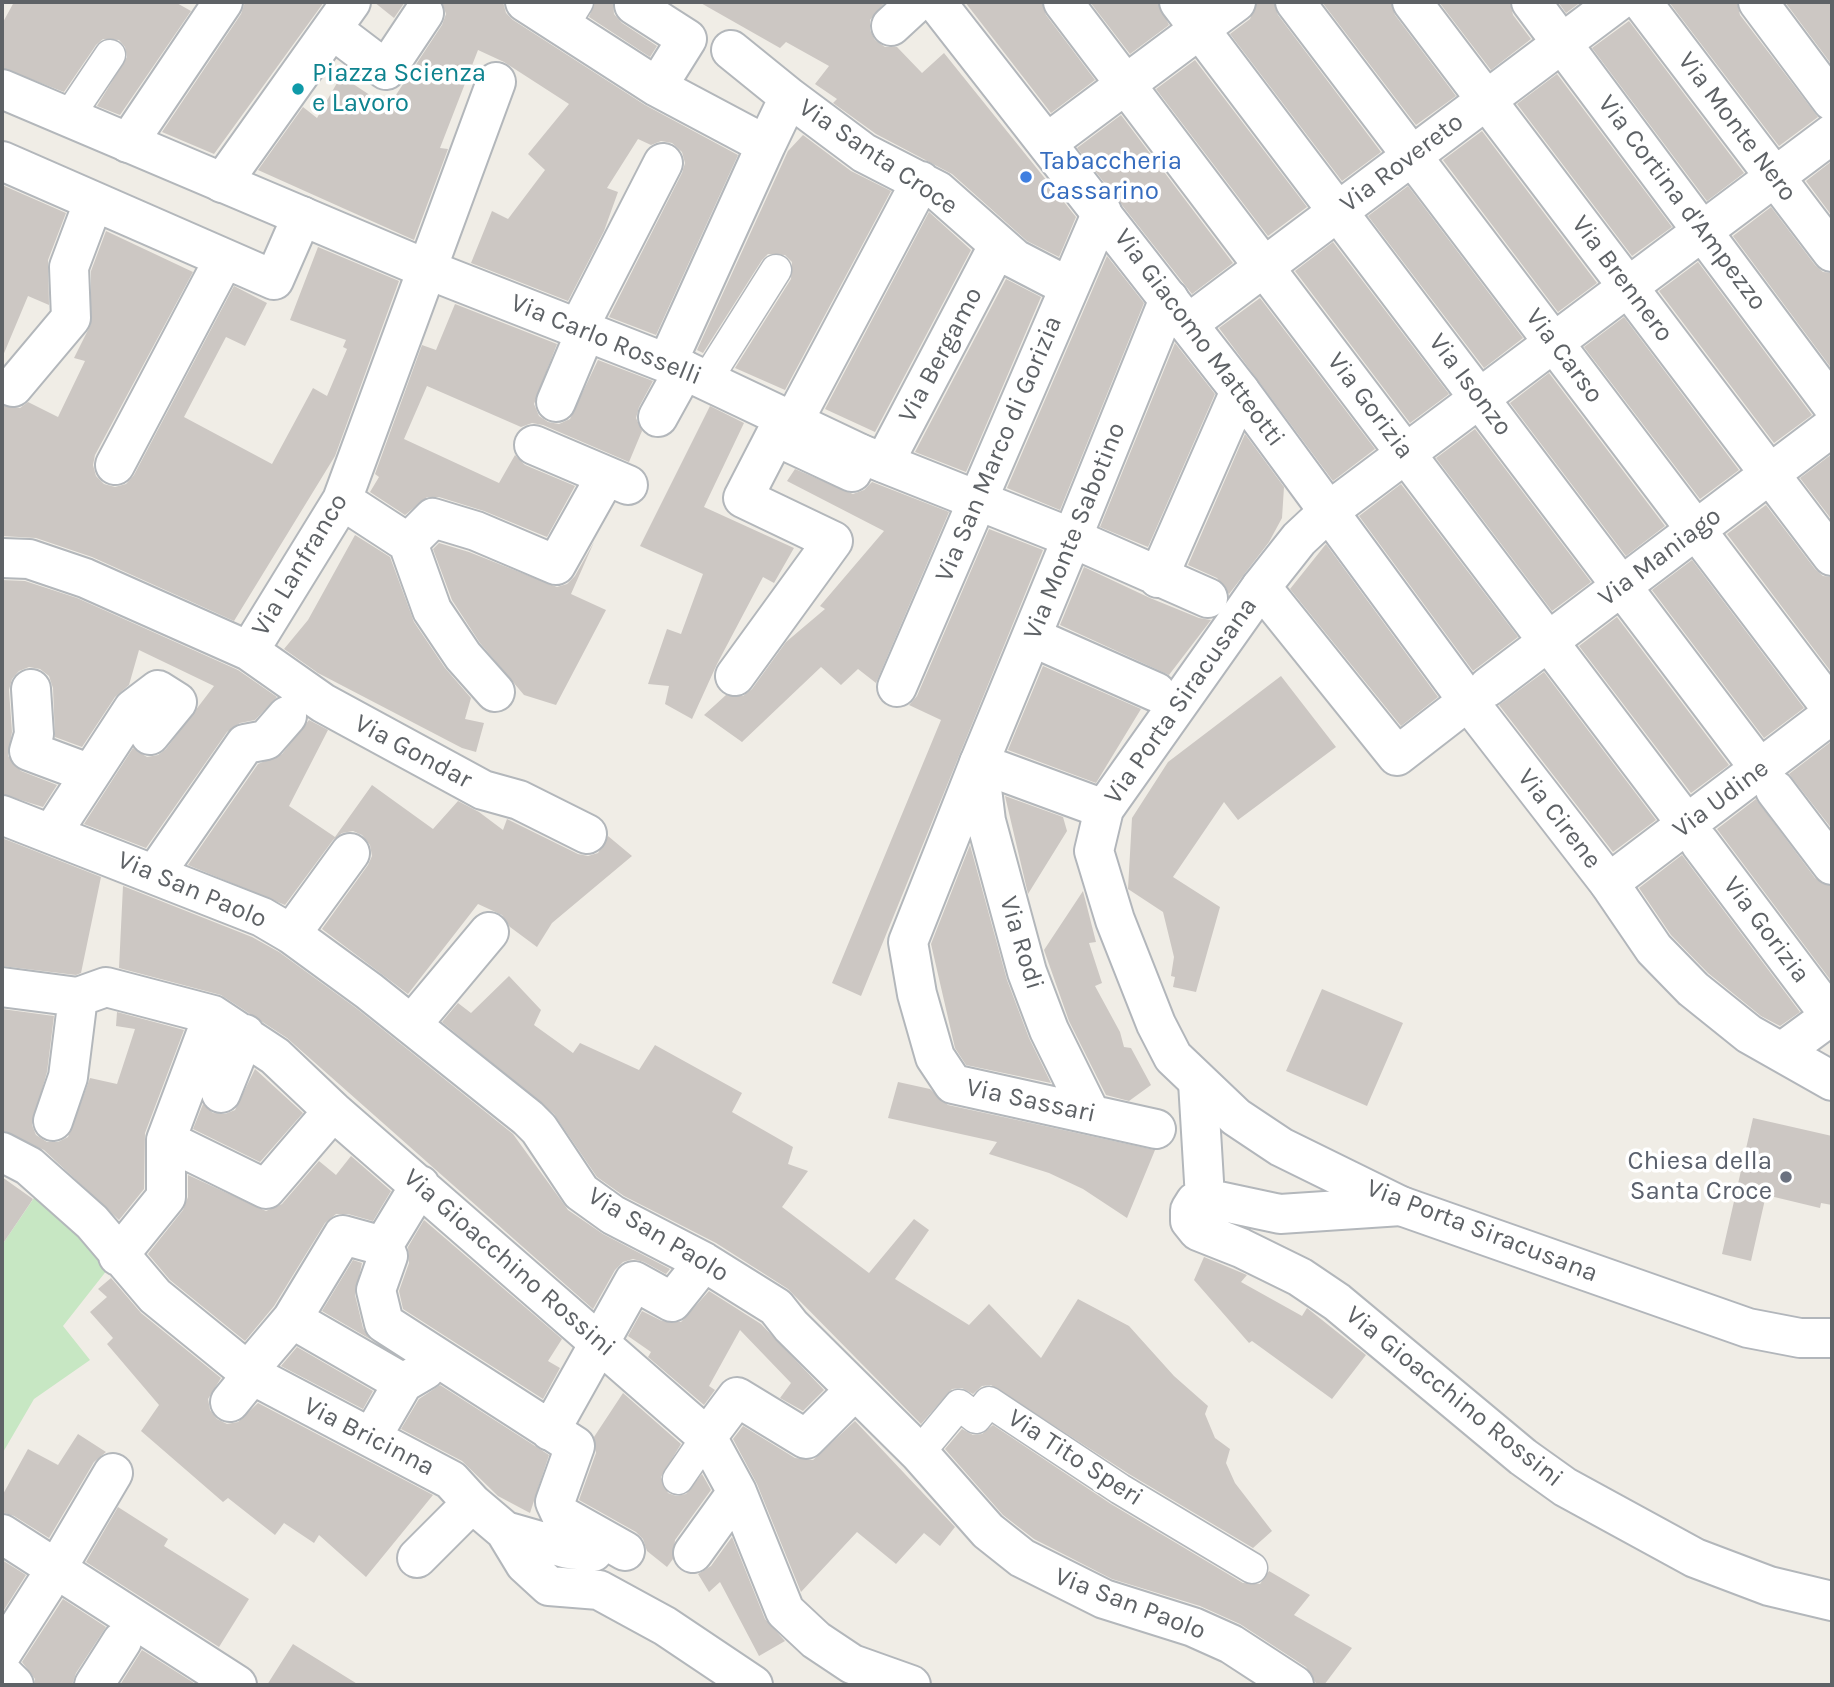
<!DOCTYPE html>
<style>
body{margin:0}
#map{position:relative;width:1834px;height:1687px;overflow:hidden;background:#f0ede6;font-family:Karla,sans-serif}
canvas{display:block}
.frame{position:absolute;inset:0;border:4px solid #5e6266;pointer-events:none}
</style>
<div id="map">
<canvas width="1834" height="1687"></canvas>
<div class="frame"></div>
</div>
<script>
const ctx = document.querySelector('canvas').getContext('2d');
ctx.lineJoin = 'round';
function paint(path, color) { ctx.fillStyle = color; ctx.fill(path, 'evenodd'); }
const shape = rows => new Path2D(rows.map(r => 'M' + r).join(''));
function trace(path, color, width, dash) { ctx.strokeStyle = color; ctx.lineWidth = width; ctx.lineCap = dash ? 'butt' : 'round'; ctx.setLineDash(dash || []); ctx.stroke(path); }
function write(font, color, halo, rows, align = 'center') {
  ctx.font = font + ' Karla,sans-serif'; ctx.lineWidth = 7; ctx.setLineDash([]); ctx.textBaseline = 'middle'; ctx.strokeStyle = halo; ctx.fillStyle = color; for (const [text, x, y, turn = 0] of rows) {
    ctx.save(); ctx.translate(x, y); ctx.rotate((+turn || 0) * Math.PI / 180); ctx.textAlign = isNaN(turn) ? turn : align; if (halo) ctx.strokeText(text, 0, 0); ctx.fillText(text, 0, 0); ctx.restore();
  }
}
paint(shape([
 [38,1192,111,1265,63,1326,90,1360,34,1399,2,1454,2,1245]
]), '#c7e7c3');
paint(shape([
 [14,2,175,2,191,11,120,115,97,106,127,57,125,47,119,40,103,39,96,45,64,92,2,68,2,24],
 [245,2,324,2,214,154,162,132,241,14],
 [374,2,405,2,394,18],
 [442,2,503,2,506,13,513,20,645,105,738,155,656,335,609,317,682,173,685,163,682,152,672,143,661,141,651,145,638,139,607,188,618,192,604,231,568,301,471,263,492,211,508,219,545,170,528,154,569,104,504,62,478,50,440,148,448,149,414,240,258,170,303,107,317,118,341,76,388,107,442,25,446,14],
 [595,2,613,2,614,14,622,23,657,46,650,57,589,17],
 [699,2,885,2,870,20,870,30,875,40,885,47,897,47,922,73,944,53,1076,217,1059,257,1027,241,952,174,876,134,833,103,837,99,815,84,829,66,786,42,780,48],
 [965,2,1042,2,1046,15,1095,80,1051,113],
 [1090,2,1158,2,1169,25,1130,54],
 [1257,2,1274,2,1278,15,1381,152,1342,181,1230,34,1250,19],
 [1322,2,1391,2,1395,15,1456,96,1416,125],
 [1439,2,1510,2,1513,15,1531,39,1491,70],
 [1558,2,1581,2,1566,13],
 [1669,2,1737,2,1740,15,1818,117,1779,146],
 [1785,2,1832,2,1832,65],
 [1629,21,1744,173,1707,201,1592,48],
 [1195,60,1307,207,1268,236,1156,89],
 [1557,74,1672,227,1632,256,1517,104],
 [1121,115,1233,263,1192,294,1077,148],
 [1482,131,1597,283,1558,312,1443,160],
 [803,135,851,171,891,191,785,390,735,368,791,279,792,262,785,255,768,254,762,260,703,353,697,350,788,151],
 [1832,161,1832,216,1806,181],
 [2,185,66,213,48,260,49,305,28,296,2,358],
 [1408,186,1523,338,1484,368,1368,216],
 [1771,207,1815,265,1823,272,1832,273,1832,369,1733,236],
 [929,212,971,250,875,432,825,409],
 [106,231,193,272,95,455,93,465,96,476,104,484,115,487,126,484,134,475,234,286,267,303,245,346,226,337,184,417,272,464,313,388,327,396,347,349,343,347,346,340,290,320,318,247,399,281,335,456,234,621,92,557,36,538,2,536,2,405,20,408,28,402,58,417,85,361,74,358,91,324,91,271],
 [1333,242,1449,394,1410,423,1295,271],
 [1107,256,1144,303,1060,510,1007,488],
 [1698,262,1812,415,1774,443,1659,291],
 [1006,279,1041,297,966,472,915,452],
 [1260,298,1375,449,1333,481,1219,328],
 [455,304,557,344,534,404,539,416,548,422,559,424,570,419,598,360,653,381,639,407,636,418,642,431,629,462,543,425,532,423,521,427,427,386,404,439,499,483,515,455,525,465,575,486,547,537,484,511,439,497,427,497,405,515,370,492,379,477,375,474,422,345,436,350],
 [1624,317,1739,470,1700,499,1584,347],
 [1175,343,1215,394,1148,547,1100,527],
 [1549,373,1665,526,1626,556,1510,403],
 [710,406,744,423,704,507,794,548,774,583,763,577,717,664,692,719,665,704,669,686,648,684,667,629,681,634,703,574,640,546],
 [1475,429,1591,582,1552,611,1436,458],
 [1245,434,1284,487,1282,518,1269,542,1229,594,1217,578,1188,565],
 [1832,454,1832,520,1800,478],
 [795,469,853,494,864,490,872,482,949,512,876,683,858,669,841,685,821,667,742,742,704,715,726,695,743,696,752,689,786,642,825,609,820,606,884,531,787,481],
 [1401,484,1518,637,1473,671,1359,516],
 [1766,505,1815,569,1823,576,1832,577,1832,673,1727,534],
 [989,529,1043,550,861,996,832,983,941,720,909,705,917,696],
 [355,535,390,557,414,622,445,668,471,698,465,719,484,723,476,752,462,748,318,673,284,649,308,620],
 [594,542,571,594,606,610,556,705,524,695,480,643,452,600,433,549,439,543,469,552,557,587,567,584,575,576],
 [1326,544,1438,697,1401,726,1290,589],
 [1692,560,1804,708,1764,738,1652,590],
 [1084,567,1150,598,1199,618,1211,620,1169,675,1060,625],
 [2,580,25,581,77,598,238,670,277,697,255,720,240,723,227,732,146,848,84,824,133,748,147,757,158,755,166,749,214,686,139,650,129,685,115,697,82,747,55,737,53,688,49,676,40,669,29,667,19,671,12,679,9,690,12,732,8,756,21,771,57,785,43,807,2,794],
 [1617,617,1729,765,1691,793,1579,646],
 [1043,666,1141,709,1096,783,1008,750],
 [1544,672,1656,820,1613,852,1499,705],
 [1281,676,1336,747,1238,820,1224,802,1173,877,1220,907,1196,992,1173,987,1175,977,1171,976,1174,957,1163,912,1128,889,1132,818,1168,762],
 [309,720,328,730,289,806,335,837,372,785,433,829,458,801,479,812,503,830,507,819,511,821,578,854,588,856,598,853,608,836,632,856,552,923,537,947,510,927,502,915,478,904,408,994,322,929,368,865,372,856,370,845,362,835,353,831,342,833,333,840,285,905,188,865,258,764,282,754],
 [1832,741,1832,829,1789,774],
 [1005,796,1063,817,1067,831,1028,894],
 [1756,799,1815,878,1832,886,1832,982,1717,829],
 [2,838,101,877,81,973,76,975,2,966],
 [970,845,1007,980,1029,1038,1051,1083,966,1065,955,1048,931,944],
 [1682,855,1800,1012,1780,1026,1761,1016,1708,973,1671,935,1639,888],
 [123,886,252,937,279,952,356,1008,513,1134,568,1210,603,1234,670,1269,666,1274,644,1262,633,1259,623,1262,615,1270,593,1309,287,1038,221,995,119,968],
 [1083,891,1096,942,1089,943,1102,983,1095,986,1120,1032,1124,1047,1131,1048,1151,1085,1129,1101,1106,1095,1069,1021,1044,950],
 [509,976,541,1010,534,1025,573,1053,580,1043,639,1070,655,1045,742,1093,732,1112,793,1147,788,1164,808,1171,782,1207,869,1273,914,1219,929,1230,895,1279,969,1325,989,1304,1041,1358,1078,1299,1129,1326,1174,1376,1208,1406,1205,1414,1215,1438,1230,1449,1226,1463,1235,1483,1272,1531,1253,1548,1129,1474,991,1385,982,1386,973,1394,962,1388,952,1389,921,1424,788,1289,716,1243,624,1196,597,1177,554,1114,442,1022,458,1003,471,1013],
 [1322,989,1403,1023,1367,1106,1286,1071],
 [2,1009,54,1016,47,1072,32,1125,36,1135,47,1142,58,1142,68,1137,90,1078,117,1084,135,1029,116,1026,117,1012,184,1030,145,1133,144,1189,119,1220,44,1150,2,1130],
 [255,1069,303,1113,260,1162,193,1129,203,1104,213,1113,225,1114,235,1110],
 [898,1082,930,1089,948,1105,1155,1150,1127,1218,1083,1189,1049,1173,989,1154,997,1142,888,1118],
 [1753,1118,1832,1136,1832,1205,1821,1203,1820,1208,1766,1195,1751,1261,1722,1254],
 [351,1156,391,1191,373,1221,348,1214,336,1214,325,1223,274,1306,245,1341,170,1280,148,1254,183,1210,188,1197,188,1175,266,1211,282,1204,319,1161,336,1175],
 [2,1177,33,1199,2,1245],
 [424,1220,562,1339,548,1361,560,1368,543,1399,403,1309,399,1291,409,1263,408,1247],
 [1204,1257,1247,1275,1241,1282,1302,1316,1307,1308,1366,1355,1332,1399,1252,1341,1249,1343,1194,1280],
 [353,1260,362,1263,355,1295,363,1328,370,1339,322,1311],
 [111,1278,141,1313,221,1378,208,1399,210,1410,217,1419,227,1424,238,1422,258,1403,433,1495,366,1577,319,1535,314,1543,284,1523,275,1535,228,1498,223,1502,141,1431,159,1405,107,1344,113,1338,90,1312,107,1297,98,1289],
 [709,1291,761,1324,824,1390,803,1411,780,1398,791,1383,740,1330,709,1386,715,1390,704,1405,648,1357,651,1352,628,1336,642,1311,662,1321,681,1322],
 [297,1347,373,1391,363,1409,281,1366],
 [440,1385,549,1455,530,1513,498,1496,462,1461,401,1429,419,1399],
 [623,1393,681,1444,661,1477,668,1493,676,1496,686,1494,702,1474,711,1490,675,1540,673,1559,667,1567,647,1551,643,1539,636,1532,579,1500,596,1453,594,1437],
 [855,1421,955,1527,940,1546,924,1533,896,1564,857,1532,801,1592,757,1484,733,1439,743,1426,795,1458,813,1460],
 [993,1425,1111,1504,1243,1583,1260,1584,1269,1571,1310,1595,1294,1615,1352,1648,1324,1685,1317,1685,1306,1667,1240,1624,1200,1606,1112,1579,1034,1539,1003,1515,945,1449,962,1429,973,1435,982,1434],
 [78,1434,106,1452,94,1462,49,1538,14,1516,2,1512,2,1496,28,1449,58,1465],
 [118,1507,168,1539,164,1546,249,1599,219,1647,86,1562],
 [732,1537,765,1619,785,1641,759,1656,720,1582,709,1592,698,1574,711,1566],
 [2,1560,26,1575,2,1613],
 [63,1599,106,1627,76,1673,72,1685,35,1685,35,1679,22,1662],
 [293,1644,359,1685,267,1685],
 [142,1650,194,1683,193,1685,120,1685]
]), '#ccc7c3');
const pedestrian = shape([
 [562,28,578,2],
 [69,116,110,55],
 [706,381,776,270],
 [919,1453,959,1405,976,1418,989,1402,1120,1489,1252,1568],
 [678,1479,707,1437]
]);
const minor = shape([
 [525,2,657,87,766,145,789,97,864,153,938,191,1015,259,1069,287],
 [1063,2,1676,810],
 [1179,2,1760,769],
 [1295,2,1832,709],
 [1412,2,1832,556],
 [1531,2,1832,405],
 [1642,2,1832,252],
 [1758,2,1832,101],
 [634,5,687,39,657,87],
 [891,26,917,2],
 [332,29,386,70,424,13],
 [731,50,789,97],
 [128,143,223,2],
 [1047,143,1236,2],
 [2,161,274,280,302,216],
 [222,183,351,2],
 [1169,299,1072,538,1208,598],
 [1188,324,1617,2],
 [579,327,663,163],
 [667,363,766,145],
 [13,387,71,318,69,267,93,203],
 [556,402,585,333],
 [658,417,684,370],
 [793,422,921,181],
 [534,445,628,485],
 [884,463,998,246],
 [115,465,224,259],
 [342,500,408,543,432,610,463,656,495,692],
 [1329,511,1832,134],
 [408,543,433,518,476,531,556,565,606,476],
 [2,558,29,559,85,578,249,651,342,500,496,82],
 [1158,578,1240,391],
 [1261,587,1397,756,1468,701],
 [1032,637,1156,692],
 [249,651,323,703,483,790,519,800,587,834],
 [735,676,833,541,743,498,775,436,852,472,861,454],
 [897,687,1102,212],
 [1488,687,1832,427],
 [31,689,34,734,29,751,88,773],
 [979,763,908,942,917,994,935,1057,953,1084,1156,1129],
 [979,765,986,821,1027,972,1049,1030,1090,1113],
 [1775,790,1832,865],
 [2,815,262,917,291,934,369,991,528,1118,539,1129,581,1192,613,1215,704,1262,776,1307,791,1326,919,1453,988,1531,1022,1558,1104,1599,1193,1627,1231,1644,1294,1685],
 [52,833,133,709,158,690,177,702,150,735],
 [1700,843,1832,1018],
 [155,874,245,744,266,740,287,716],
 [1609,883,1832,714],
 [291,934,350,853],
 [2,987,78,997,106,987,213,1015,275,1056,333,1111,707,1437,737,1492,785,1611,816,1640,852,1664,911,1685],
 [412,1024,489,932],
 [1783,1051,1832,1015],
 [1198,1082,1205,1198],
 [221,1093,245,1034],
 [53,1121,68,1077,78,997],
 [166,1140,266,1189,333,1111],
 [2,1152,29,1166,92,1222,155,1296,252,1375,451,1480,472,1503,505,1531,525,1564,549,1586,599,1590,665,1626,753,1685],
 [420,1185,383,1246,388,1256,376,1290,384,1323,575,1446,555,1502,561,1515,625,1551],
 [1205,1198,1195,1202,1190,1210,1190,1221,1198,1231,1241,1248,1300,1277,1337,1302,1523,1457,1565,1487,1695,1558,1769,1586,1832,1601],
 [1205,1198,1280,1214,1401,1206],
 [118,1256,166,1197,166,1140,213,1015],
 [292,1319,403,1383],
 [248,1371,292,1319,343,1235,383,1246],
 [230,1402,252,1375],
 [378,1426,403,1383,425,1370],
 [550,1431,634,1281,672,1302,704,1262],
 [707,1437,737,1397,806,1439,855,1390],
 [505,1531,568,1549,593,1552,598,1538],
 [2,1534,237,1685],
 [693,1553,737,1492],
 [417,1558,472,1503],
 [57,1568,113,1473],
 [2,1653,45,1586],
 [2,1673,14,1685],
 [94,1685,122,1641]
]);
const tertiary = shape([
 [2,89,429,270,684,370,861,454,1072,538,979,763,1104,809]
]);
const secondary = shape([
 [936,2,1240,391,1468,701,1609,883,1654,949,1693,989,1749,1034,1832,1081],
 [1329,511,1299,539,1261,587,1104,809,1094,851,1115,920,1156,1024,1173,1057,1236,1117,1281,1147,1401,1206,1748,1328,1800,1338,1832,1338]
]);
trace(pedestrian, '#b3b7bb', 33);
trace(minor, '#b3b7bb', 42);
trace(tertiary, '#b3b7bb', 42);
trace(secondary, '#b2b6bb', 42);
trace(pedestrian, '#fff', 30);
trace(minor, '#fff', 38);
trace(tertiary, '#fff', 38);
trace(secondary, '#fff', 38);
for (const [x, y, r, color] of [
 [298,89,7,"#0f9aa8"],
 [1026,177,7,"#3f7fe0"],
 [1786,1177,7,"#6b7280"]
]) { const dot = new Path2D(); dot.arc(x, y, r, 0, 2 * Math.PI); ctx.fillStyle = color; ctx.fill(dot); trace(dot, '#fff', 2.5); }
write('26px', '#0d838f', '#fff', [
 ["Piazza Scienza",312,74],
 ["e Lavoro",312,104]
], 'left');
write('26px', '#5e6266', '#fff', [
 ["Via Monte Nero",1737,127,53],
 ["Via Santa Croce",878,157,34],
 ["Via Rovereto",1402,163,-37],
 ["Via Cortina d'Ampezzo",1682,203,53],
 ["Via Brennero",1622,279,53],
 ["Via Giacomo Matteotti",1199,338,53],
 ["Via Carlo Rosselli",606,340,22],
 ["Via Bergamo",941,355,-62],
 ["Via Carso",1564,356,53],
 ["Via Isonzo",1470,385,53],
 ["Via Gorizia",1370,406,53],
 ["Via San Marco di Gorizia",999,449,-67],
 ["Via Monte Sabotino",1075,531,-68],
 ["Via Maniago",1660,557,-37],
 ["Via Lanfranco",300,565,-59],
 ["Via Porta Siracusana",1181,701,-55],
 ["Via Gondar",413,752,28],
 ["Via Udine",1721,799,-37],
 ["Via Cirene",1559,819,52],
 ["Via San Paolo",192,890,23],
 ["Via Gorizia",1766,930,53],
 ["Via Rodi",1021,943,73],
 ["Via Sassari",1031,1101,12],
 ["Via Porta Siracusana",1482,1231,21],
 ["Via San Paolo",658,1235,31],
 ["Via Gioacchino Rossini",509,1263,41],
 ["Via Gioacchino Rossini",1454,1397,39],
 ["Via Bricinna",369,1437,27],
 ["Via Tito Speri",1075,1458,33],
 ["Via San Paolo",1130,1604,21]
]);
write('26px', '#366cbe', '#fff', [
 ["Tabaccheria",1040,162],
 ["Cassarino",1040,192]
], 'left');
write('26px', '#5b616d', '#fff', [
 ["Chiesa della",1772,1162],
 ["Santa Croce",1772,1192]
], 'right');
</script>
